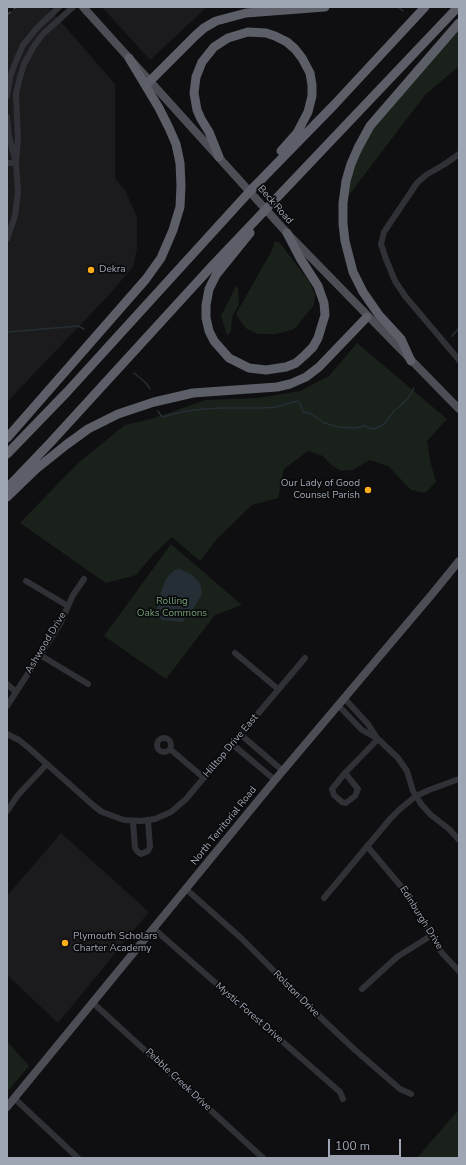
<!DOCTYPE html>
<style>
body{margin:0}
#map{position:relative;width:466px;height:1165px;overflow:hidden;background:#0f0f11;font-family:"Nunito Sans",sans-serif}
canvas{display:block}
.frame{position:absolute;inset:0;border:8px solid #9fa6b3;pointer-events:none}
.scale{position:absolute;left:328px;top:1139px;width:73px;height:18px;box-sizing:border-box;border:2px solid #9fa6b3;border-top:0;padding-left:5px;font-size:12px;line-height:14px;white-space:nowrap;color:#9fa6b3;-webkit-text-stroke:3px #0a0a0c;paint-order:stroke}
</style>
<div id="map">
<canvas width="466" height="1165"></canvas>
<div class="frame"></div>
<div class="scale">100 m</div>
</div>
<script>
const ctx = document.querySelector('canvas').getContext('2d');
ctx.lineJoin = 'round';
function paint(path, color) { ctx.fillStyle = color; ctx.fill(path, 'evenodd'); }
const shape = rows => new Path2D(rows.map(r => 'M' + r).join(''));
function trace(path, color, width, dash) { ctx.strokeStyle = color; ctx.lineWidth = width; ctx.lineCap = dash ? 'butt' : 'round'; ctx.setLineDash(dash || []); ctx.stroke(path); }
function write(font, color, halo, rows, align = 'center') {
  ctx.font = font + ' "Nunito Sans",sans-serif'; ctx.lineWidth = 3.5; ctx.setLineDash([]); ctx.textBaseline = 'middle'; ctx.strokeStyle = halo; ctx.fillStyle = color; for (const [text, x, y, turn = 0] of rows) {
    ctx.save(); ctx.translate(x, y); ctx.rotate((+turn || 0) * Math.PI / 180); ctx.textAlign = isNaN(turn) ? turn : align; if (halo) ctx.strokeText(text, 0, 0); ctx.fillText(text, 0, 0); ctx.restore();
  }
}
paint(shape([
 [16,7,48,7,115,84,115,178,125,190,137,217,137,249,133,267,108,296,7,402,7,15],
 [102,7,207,7,150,60],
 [61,833,149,912,58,1023,7,975,7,896]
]), '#1b1b1e');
paint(shape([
 [459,28,459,66,425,95,343,203,346,181,370,126],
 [275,241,280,243,309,281,315,295,314,305,296,327,292,330,275,334,258,334,247,329,242,323,237,316,237,312,271,252],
 [236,286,238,289,239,304,232,317,231,331,227,335,221,316],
 [357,343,447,419,427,441,431,464,436,482,425,493,411,490,388,466,370,460,352,470,341,471,330,464,323,456,308,451,284,469,278,498,252,505,217,539,200,561,172,537,152,556,136,575,106,583,20,523,78,463,125,425,151,419,206,400,257,398,300,391,329,376],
 [171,544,242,605,215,615,166,679,104,636],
 [7,1041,29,1066,7,1092],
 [459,1109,459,1158,417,1158]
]), '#19211a');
paint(shape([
 [180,569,192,575,199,582,201,587,202,594,191,612,182,622,162,620,158,616,156,610,160,594,166,579,171,573,175,570]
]), '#252e35');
trace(shape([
 [398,7,403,11],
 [7,332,78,326,84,329],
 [452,336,459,328],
 [134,373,146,383,150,389],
 [158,411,162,417,186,411,205,409,219,408,263,408,276,407,297,401,300,403,303,412,312,414,324,423,339,427,355,428,365,426,368,428,375,429,384,424,394,411,399,407,409,397,414,388]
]), '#252e35', 1.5);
trace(shape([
 [7,96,10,77,16,61,23,45,37,28,59,7],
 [7,117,9,137,16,163,18,192,15,216,7,239],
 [459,154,445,164,426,175,417,183,384,232,381,244,386,259,395,281,405,296,459,360],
 [7,163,16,163],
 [16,163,18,139,16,94,19,81,24,64,34,46,43,34,73,7],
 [26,581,68,606],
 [235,653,278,689],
 [40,655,88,684],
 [7,684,16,692],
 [344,698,368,724,377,738],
 [338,705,362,730,378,739,398,758,407,771,413,791,421,804,431,815,449,829,459,840],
 [7,706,60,624,73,595,84,579],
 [7,734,19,740,30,749,94,806,102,812,124,820,141,821,155,819,171,812,186,799,305,658],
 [240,734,283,771],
 '157 745a7 7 0 1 1 14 0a7 7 0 1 1-14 0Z',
 [232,744,275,780],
 [170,749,204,778],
 [345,773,358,789,355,796,346,803,342,802,334,795,332,789,345,773,378,739],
 [7,811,18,795,47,764],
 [133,821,135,848,138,852,141,854,148,851,150,847,148,820],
 [367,846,405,891,442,953,459,971],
 [186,889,241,938,320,1017,355,1050,400,1089,411,1094],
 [324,898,390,819,400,809,416,796,429,790,459,779],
 [153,928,340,1092,343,1099],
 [362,989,397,957,432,935],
 [92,1002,263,1158],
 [14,1098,78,1158]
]), '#303136', 6);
trace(shape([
 [83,7,287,233,459,409],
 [7,1107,275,780,433,593,459,561]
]), '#4c4e56', 8);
trace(shape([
 [150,81,196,35,204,28,216,21,246,13,325,7],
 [219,157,209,132,201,119,197,110,194,93,196,77,202,62,214,47,228,38,248,32,266,33,275,36,287,42,295,49,302,58,310,73,312,85,312,96,308,112,297,133,281,151],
 [250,233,216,275,209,289,206,305,206,318,209,331,214,341,229,358,249,368,266,370,286,367,296,363,305,355,313,347,318,338,325,315,324,303,318,286,300,258,287,233],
 [411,361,401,339,379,315,363,292,353,272,345,241,343,224,343,203,346,181,351,164,358,148,370,126,459,23],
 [7,438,146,279,161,258,173,230,180,207,181,185,180,163,176,144,169,128,159,108,129,58],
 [7,454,67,392,251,190,334,105,425,7],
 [7,488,51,442,212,266,458,7],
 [7,497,36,469,66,445,88,429,118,414,154,402,193,393,277,387,290,384,306,377,319,367,367,317]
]), '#5c5f68', 9);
trace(shape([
 [7,15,16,7]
]), '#43454b', 1.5, [5, 4]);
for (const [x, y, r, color] of [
 [91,270,4,"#ffad19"],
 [368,490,4,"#ffad19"],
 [65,943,4,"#ffad19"]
]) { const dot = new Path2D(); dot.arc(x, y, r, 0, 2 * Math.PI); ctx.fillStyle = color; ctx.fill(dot); trace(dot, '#0a0a0c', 1.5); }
write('10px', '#9fa6b3', '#0a0a0c', [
 ["Beck Road",275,205,49],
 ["Ashwood Drive",46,643,-59],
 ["Hilltop Drive East",231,746,-50],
 ["North Territorial Road",224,826,-51],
 ["Edinburgh Drive",421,918,58],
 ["Rolston Drive",296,994,45],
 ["Mystic Forest Drive",249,1013,41],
 ["Pebble Creek Drive",178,1080,43]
]);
write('10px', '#9fa6b3', '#0a0a0c', [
 ["Dekra",99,270],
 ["Our Lady of Good",360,484,"right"],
 ["Counsel Parish",360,496,"right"],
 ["Plymouth Scholars",73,937],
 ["Charter Academy",73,949]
], 'left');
write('10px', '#74a176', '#0a0a0c', [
 ["Rolling",172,602],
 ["Oaks Commons",172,614]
]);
</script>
